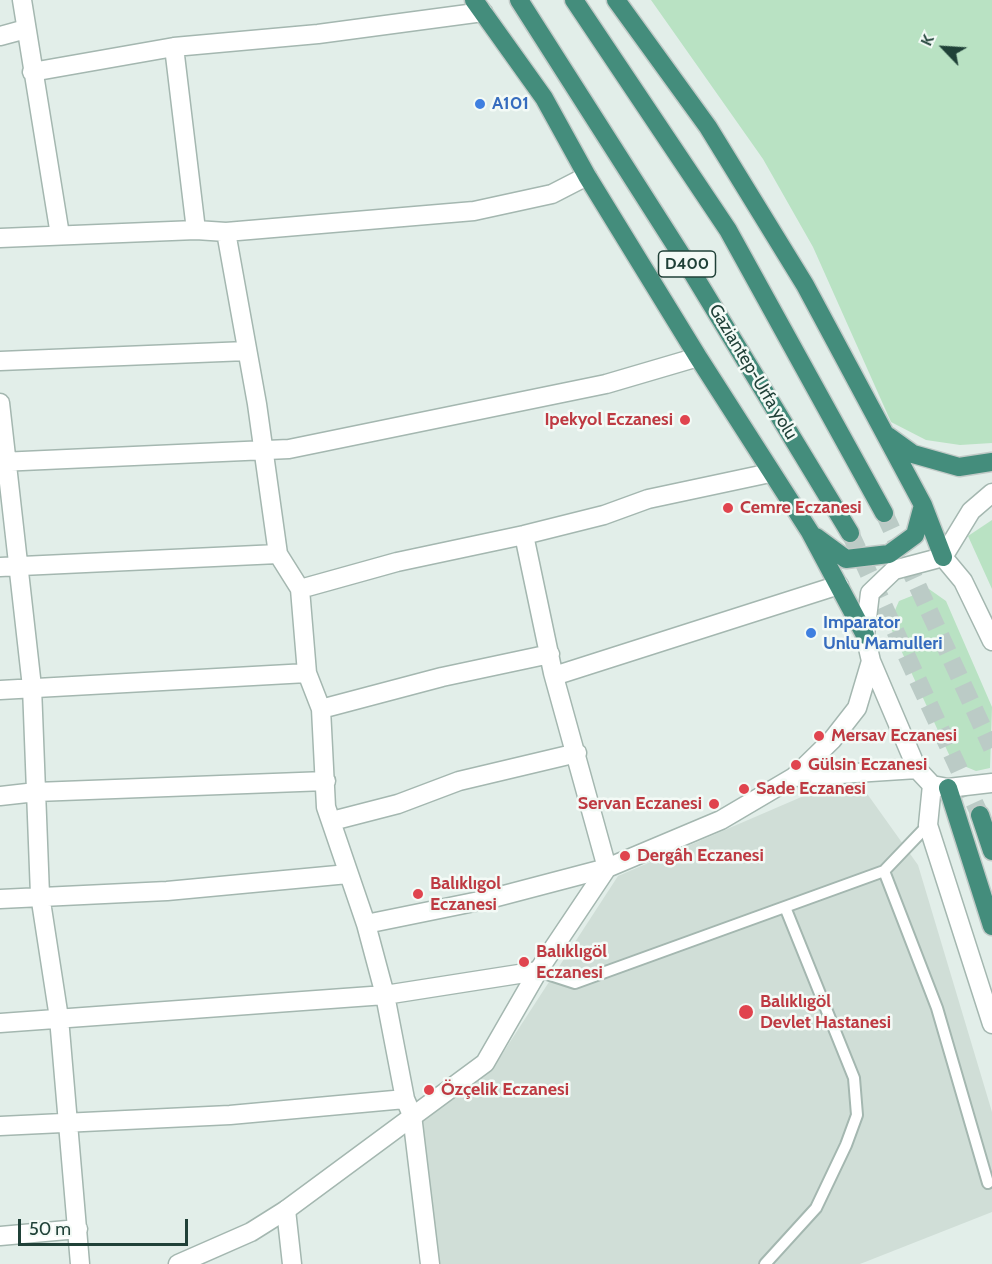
<!DOCTYPE html>
<meta charset="utf-8">
<style>
body{margin:0}
#map{position:relative;width:992px;height:1264px;overflow:hidden;background:#e2eee9;font-family:Cabin,sans-serif}
canvas{display:block}
.north{position:absolute;left:914px;top:18px;width:60px;height:60px;-webkit-text-stroke:4px #f3faf6;paint-order:stroke;rotate:295deg;font-size:16px;font-weight:700;line-height:24px;text-align:center;color:#204138}
.north::after{content:'';display:block;margin:auto;width:21px;height:27px;background:#204138;clip-path:polygon(50% 0,100% 100%,50% 72%,0 100%)}
.scale{position:absolute;left:18px;top:1219px;width:170px;height:27px;box-sizing:border-box;border:3px solid #204138;border-top:0;padding-left:8px;font-size:18px;line-height:21px;white-space:nowrap;color:#204138;-webkit-text-stroke:4px #f3faf6;paint-order:stroke}
</style>
<div id="map">
<canvas width="992" height="1264"></canvas>
<div class="north">K</div>
<div class="scale">50 m</div>
</div>
<script>
const ctx = document.querySelector('canvas').getContext('2d');
ctx.lineJoin = 'round';
function paint(path, color) { ctx.fillStyle = color; ctx.fill(path, 'evenodd'); }
const shape = rows => new Path2D(rows.map(r => 'M' + r).join(''));
function trace(path, color, width, dash) { ctx.strokeStyle = color; ctx.lineWidth = width; ctx.lineCap = dash ? 'butt' : 'round'; ctx.setLineDash(dash || []); ctx.stroke(path); }
function write(font, color, halo, rows, align = 'center') {
  ctx.font = font + ' Cabin,sans-serif'; ctx.lineWidth = 5; ctx.setLineDash([]); ctx.textBaseline = 'middle'; ctx.strokeStyle = halo; ctx.fillStyle = color; for (const [text, x, y, turn = 0] of rows) {
    ctx.save(); ctx.translate(x, y); ctx.rotate((+turn || 0) * Math.PI / 180); ctx.textAlign = isNaN(turn) ? turn : align; if (halo) ctx.strokeText(text, 0, 0); ctx.fillText(text, 0, 0); ctx.restore();
  }
}
paint(shape([
 [863,788,918,865,992,1112,992,1212,860,1264,437,1264,419,1120,493,1068,618,876,806,795]
]), '#d0ded7');
paint(shape([
 [651,0,992,0,992,443,960,445,926,440,891,422,813,247,763,159],
 [992,520,992,589,968,536],
 [929,589,946,601,992,707,990,768,976,771,952,761,889,624,899,601]
]), '#b9e2c3');
trace(shape([
 [884,513,992,748],
 [850,533,980,815]
]), '#bbcbc6', 18, [18, 9]);
const service = shape([
 [928,825,884,871,937,1008,988,1183],
 [538,971,575,983,884,871],
 [765,1264,816,1208,846,1145,857,1115,854,1078,785,907]
]);
const minor = shape([
 [22,0,60,235],
 [0,36,26,29],
 [174,47,196,230],
 [32,72,174,47,318,34,483,12],
 [226,232,257,404,278,554,300,589,307,673,321,709,326,807,366,924,385,995,405,1099,412,1115,430,1264],
 [0,238,196,230,226,232,474,211,552,194,587,176],
 [0,361,247,351],
 [0,403,32,687,40,895,59,1018,80,1264],
 [0,462,289,449,606,384,698,357],
 [0,567,278,554],
 [300,589,397,562,524,535,604,515,648,499,770,473],
 [554,676,839,585],
 [0,690,307,673],
 [321,709,442,677,550,654],
 [0,796,36,792,326,781],
 [332,821,398,804,459,781,577,753],
 [0,899,167,891,348,874],
 [366,924,489,899,607,868,553,673,524,535],
 [0,1023,385,995,538,971],
 [0,1126,230,1115,405,1099],
 [286,1210,292,1264],
 [0,1236,78,1229]
]);
const tertiary = shape([
 [992,493,971,511,943,557,894,570,870,593,865,635,871,661,917,769,932,785,948,788,992,783],
 [943,557,963,581,992,641],
 [794,777,917,769],
 [932,785,928,825,992,1024],
 [178,1264,251,1232,286,1210,485,1063,538,971,607,868,721,820,794,777,832,740,857,708,871,661]
]);
const trunk = shape([
 [474,0,544,98,587,176,698,357,810,532,865,635],
 [519,0,684,259,850,533],
 [574,0,728,230,884,513],
 [616,0,708,127,805,285,923,505,943,557],
 [888,436,913,454,959,467,992,462],
 [816,537,846,559,889,554,915,535,923,505],
 [948,788,992,926],
 [980,815,992,851]
]);
trace(service, '#a4b7b0', 14);
trace(minor, '#a4b7b0', 21);
trace(tertiary, '#a4b7b0', 21);
trace(trunk, '#c1cac7', 21);
trace(service, '#fff', 10);
trace(minor, '#fff', 18);
trace(tertiary, '#fff', 18);
trace(trunk, '#448d7c', 18);
for (const [x, y, r, color] of [
 [480,104,6,"#3f7fe0"],
 [685,420,6,"#e0444e"],
 [728,508,6,"#e0444e"],
 [811,633,6,"#3f7fe0"],
 [819,736,6,"#e0444e"],
 [796,765,6,"#e0444e"],
 [744,789,6,"#e0444e"],
 [714,804,6,"#e0444e"],
 [625,856,6,"#e0444e"],
 [418,894,6,"#e0444e"],
 [524,962,6,"#e0444e"],
 [746,1012,8,"#e0444e"],
 [429,1090,6,"#e0444e"]
]) { const dot = new Path2D(); dot.arc(x, y, r, 0, 2 * Math.PI); ctx.fillStyle = color; ctx.fill(dot); trace(dot, '#f3faf6', 2); }
for (const [x, y, w] of [
 [687,264,57]
]) { const box = new Path2D(); box.roundRect(x - w / 2, y - 13, w, 26, 4.5); ctx.fillStyle = '#f3faf6'; ctx.fill(box); trace(box, '#204138', 1.5); }
write('bold 16px', '#204138', null, [
 ["D400",687,264]
]);
write('bold 18px', '#366cbe', '#f3faf6', [
 ["A101",492,104],
 ["Imparator",823,623],
 ["Unlu Mamulleri",823,644]
], 'left');
write('18px', '#204138', '#f3faf6', [
 ["Gaziantep-Urfa yolu",753,372,59]
]);
write('bold 18px', '#be3a42', '#f3faf6', [
 ["Ipekyol Eczanesi",673,420,"right"],
 ["Cemre Eczanesi",740,508],
 ["Mersav Eczanesi",831,736],
 ["Gülsin Eczanesi",808,765],
 ["Sade Eczanesi",756,789],
 ["Servan Eczanesi",702,804,"right"],
 ["Dergâh Eczanesi",637,856],
 ["Balıklıgol",430,884],
 ["Eczanesi",430,905],
 ["Balıklıgöl",536,952],
 ["Eczanesi",536,973],
 ["Balıklıgöl",760,1002],
 ["Devlet Hastanesi",760,1023],
 ["Özçelik Eczanesi",441,1090]
], 'left');
</script>
